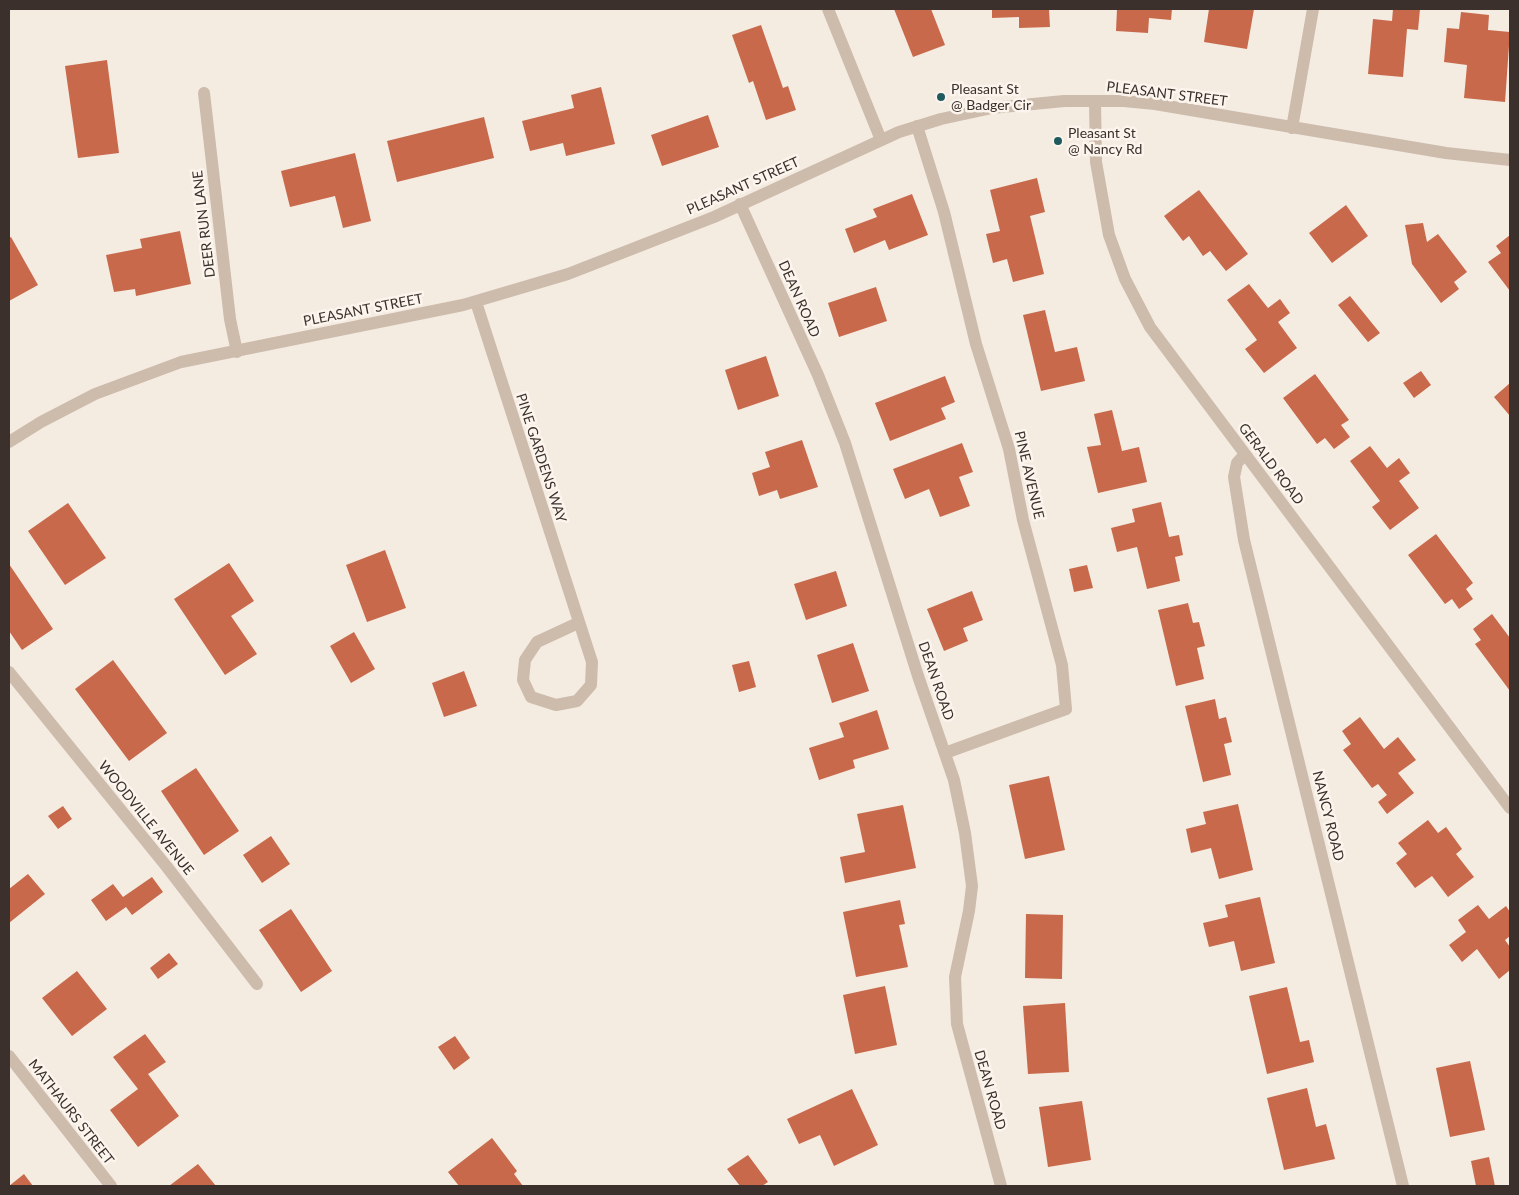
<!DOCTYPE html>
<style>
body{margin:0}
#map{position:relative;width:1519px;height:1195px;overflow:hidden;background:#f4ebe1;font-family:Lato,sans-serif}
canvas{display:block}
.frame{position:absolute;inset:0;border:10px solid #3b302b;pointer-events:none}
</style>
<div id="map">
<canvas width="1519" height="1195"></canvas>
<div class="frame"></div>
</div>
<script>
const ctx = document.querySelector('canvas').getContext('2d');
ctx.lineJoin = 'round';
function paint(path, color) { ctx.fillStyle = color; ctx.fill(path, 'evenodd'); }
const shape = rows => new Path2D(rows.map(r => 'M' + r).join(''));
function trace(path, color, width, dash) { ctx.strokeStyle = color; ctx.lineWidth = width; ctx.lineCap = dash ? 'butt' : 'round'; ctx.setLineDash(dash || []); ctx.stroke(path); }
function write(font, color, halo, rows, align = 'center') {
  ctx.font = font + ' Lato,sans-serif'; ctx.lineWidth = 5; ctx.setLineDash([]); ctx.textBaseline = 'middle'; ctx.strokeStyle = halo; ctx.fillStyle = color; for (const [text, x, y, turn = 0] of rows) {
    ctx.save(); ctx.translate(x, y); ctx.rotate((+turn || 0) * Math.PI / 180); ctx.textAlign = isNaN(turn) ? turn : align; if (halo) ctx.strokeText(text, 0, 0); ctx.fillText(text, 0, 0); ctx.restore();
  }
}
paint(shape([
 [894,9,931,9,945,45,913,57],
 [992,9,1049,9,1050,27,1019,28,1019,17,992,18],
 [1117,9,1172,9,1171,20,1149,18,1148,33,1116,31],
 [1209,9,1254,9,1247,49,1204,42],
 [1393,9,1420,9,1418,30,1407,29,1403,77,1368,74,1373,19,1392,21],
 [1461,12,1489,15,1488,30,1510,32,1505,102,1464,98,1467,65,1444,62,1447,28,1459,29],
 [761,25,783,88,788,86,796,110,766,120,753,81,749,83,732,35],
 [107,60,119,153,78,158,65,66],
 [601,87,615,144,566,156,563,143,530,151,522,121,574,108,571,95],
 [708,115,719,147,662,166,651,135],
 [484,117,494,158,397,182,387,141],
 [355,153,371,221,343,228,335,196,290,207,281,171],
 [1037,178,1045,212,1030,216,1044,274,1013,282,1007,259,993,263,986,234,1000,231,990,190],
 [1199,190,1248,254,1226,271,1210,251,1203,256,1189,236,1183,241,1164,216],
 [912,194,928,235,889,250,885,240,854,253,845,229,877,217,873,209],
 [1346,205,1368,236,1332,263,1309,233],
 [1423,223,1427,242,1438,234,1467,272,1454,282,1459,289,1441,303,1412,264,1405,225],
 [180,231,191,284,136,296,135,289,114,292,106,255,142,248,140,239],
 [1510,235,1510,291,1488,262,1501,253,1496,246],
 [11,237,38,285,9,301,9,238],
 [1249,284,1268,308,1280,299,1290,313,1278,322,1297,348,1264,373,1245,349,1257,340,1227,300],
 [876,287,887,321,839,337,828,303],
 [1350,296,1380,333,1368,342,1338,305],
 [1045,310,1055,352,1077,347,1085,381,1041,391,1023,315],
 [766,356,779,396,738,410,725,370],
 [1421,371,1431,385,1414,398,1403,383],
 [1315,374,1349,420,1341,425,1350,437,1334,449,1325,438,1317,444,1283,398],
 [945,376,955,402,941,408,946,419,890,441,875,403],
 [1510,383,1510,416,1494,397],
 [1112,410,1122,451,1139,447,1147,482,1098,493,1087,447,1101,445,1094,414],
 [802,440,818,487,780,499,777,490,759,496,752,473,770,467,765,452],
 [962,443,973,472,959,477,970,506,940,517,929,489,905,499,893,469],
 [1370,446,1387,468,1399,458,1410,473,1399,481,1419,508,1390,530,1372,507,1380,501,1350,461],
 [1161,502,1169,537,1179,535,1183,555,1175,557,1180,581,1147,589,1137,547,1117,552,1111,528,1135,522,1132,509],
 [68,503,106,558,65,585,28,531],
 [1436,534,1473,583,1466,589,1473,599,1459,609,1452,599,1445,604,1408,555],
 [385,550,406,608,367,622,346,565],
 [229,563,254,601,231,616,257,654,225,675,174,599],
 [9,564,53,629,22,650,9,631],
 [1087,565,1093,588,1074,592,1069,569],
 [836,571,847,606,806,620,794,584],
 [972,591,983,620,963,628,968,641,944,651,927,609],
 [1188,603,1193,623,1199,622,1205,646,1197,648,1204,679,1176,686,1158,610],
 [1492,614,1510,638,1510,691,1475,644,1481,640,1473,629],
 [354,632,375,669,351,683,330,646],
 [853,643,869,691,832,703,817,655],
 [113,660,167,733,129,761,75,689],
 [749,661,756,687,739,692,732,665],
 [464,671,477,706,444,717,432,683],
 [1215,699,1219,719,1226,717,1232,742,1224,744,1231,775,1203,782,1185,706],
 [877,710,889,749,853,760,855,768,819,780,809,748,844,737,839,723],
 [1360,717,1384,749,1398,737,1416,760,1398,773,1414,793,1387,814,1378,802,1387,795,1378,784,1372,788,1343,750,1351,744,1342,731],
 [196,768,239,831,204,855,161,791],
 [1049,776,1065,850,1025,859,1009,785],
 [1238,804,1253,870,1219,879,1211,848,1191,853,1186,829,1206,824,1203,812],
 [903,805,916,868,845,883,840,857,865,852,857,814],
 [63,806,72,819,58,829,48,816],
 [1428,820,1438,833,1446,827,1462,849,1456,854,1474,877,1448,897,1432,876,1415,888,1396,863,1407,854,1398,843],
 [271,836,290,864,262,883,243,855],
 [28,874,45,894,9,923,9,889],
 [152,877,163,892,132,915,126,907,106,921,91,900,113,884,123,897],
 [1260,897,1275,963,1241,971,1234,941,1209,947,1203,923,1228,917,1225,905],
 [900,900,905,924,899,925,908,967,856,977,843,912],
 [1478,905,1489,919,1506,906,1510,912,1510,936,1505,940,1510,947,1510,970,1499,979,1477,949,1462,962,1449,945,1466,932,1458,920],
 [291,909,332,971,301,992,259,930],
 [1026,914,1063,915,1062,979,1025,978],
 [169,953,178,964,158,979,150,968],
 [77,971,107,1009,72,1036,42,998],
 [885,986,897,1045,855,1054,843,995],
 [1287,987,1300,1042,1309,1040,1314,1062,1267,1074,1249,996],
 [1065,1003,1069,1072,1028,1074,1023,1006],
 [145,1034,166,1062,148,1074,179,1116,138,1147,110,1110,138,1089,113,1057],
 [455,1036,470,1058,454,1070,438,1047],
 [1470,1061,1485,1130,1450,1137,1436,1068],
 [1307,1088,1316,1127,1326,1124,1335,1159,1284,1170,1267,1098],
 [852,1089,878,1145,834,1166,820,1135,799,1144,787,1119],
 [1082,1101,1091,1160,1048,1167,1039,1107],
 [492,1138,517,1171,514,1174,523,1186,459,1186,448,1172],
 [748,1155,768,1182,762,1186,740,1186,727,1169],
 [1489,1157,1495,1186,1476,1186,1471,1161],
 [198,1164,216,1186,169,1186],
 [24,1174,33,1186,9,1186]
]), '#c8694b');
trace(shape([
 [828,9,881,140],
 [204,93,230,319,237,352],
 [1095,101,1096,162,1109,235,1125,279,1150,327,1510,808],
 [917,126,944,212,976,344,1009,449,1023,520,1062,665,1066,709,945,753],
 [1292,128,1313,9],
 [740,204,818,375,845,443,918,676,954,780,965,833,972,886,969,911,955,977,957,1024,1001,1186],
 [476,302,592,662,591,685,577,701,556,705,531,697,523,680,525,660,537,642,578,623],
 [9,442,41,422,95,394,181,362,463,305,568,274,714,217,899,132,941,119,992,108,1064,101,1124,101,1155,104,1446,153,1510,160],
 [1245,454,1237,463,1234,477,1244,540,1403,1186],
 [9,672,167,867,257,984],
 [9,1056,111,1186]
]), '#cdbbac', 12);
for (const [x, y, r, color] of [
 [941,97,5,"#1f5a5e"],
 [1058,141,5,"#1f5a5e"]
]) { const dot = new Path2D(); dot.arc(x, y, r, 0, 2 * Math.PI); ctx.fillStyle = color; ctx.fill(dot); trace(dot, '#fbf5ee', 2); }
write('14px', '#3b302b', '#fbf5ee', [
 ["Pleasant St",951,89],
 ["@ Badger Cir",951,105],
 ["Pleasant St",1068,133],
 ["@ Nancy Rd",1068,149]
], 'left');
write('14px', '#3b302b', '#fbf5ee', [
 ["PLEASANT STREET",1167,94,7],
 ["PLEASANT STREET",743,186,-24],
 ["DEER RUN LANE",204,224,-97],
 ["DEAN ROAD",799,299,66],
 ["PLEASANT STREET",363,310,-11],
 ["PINE GARDENS WAY",541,458,72],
 ["GERALD ROAD",1271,464,53],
 ["PINE AVENUE",1029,475,77],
 ["DEAN ROAD",936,681,71],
 ["NANCY ROAD",1328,816,76],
 ["WOODVILLE AVENUE",146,818,51],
 ["DEAN ROAD",990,1090,74],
 ["MATHAURS STREET",71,1112,52]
]);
</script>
